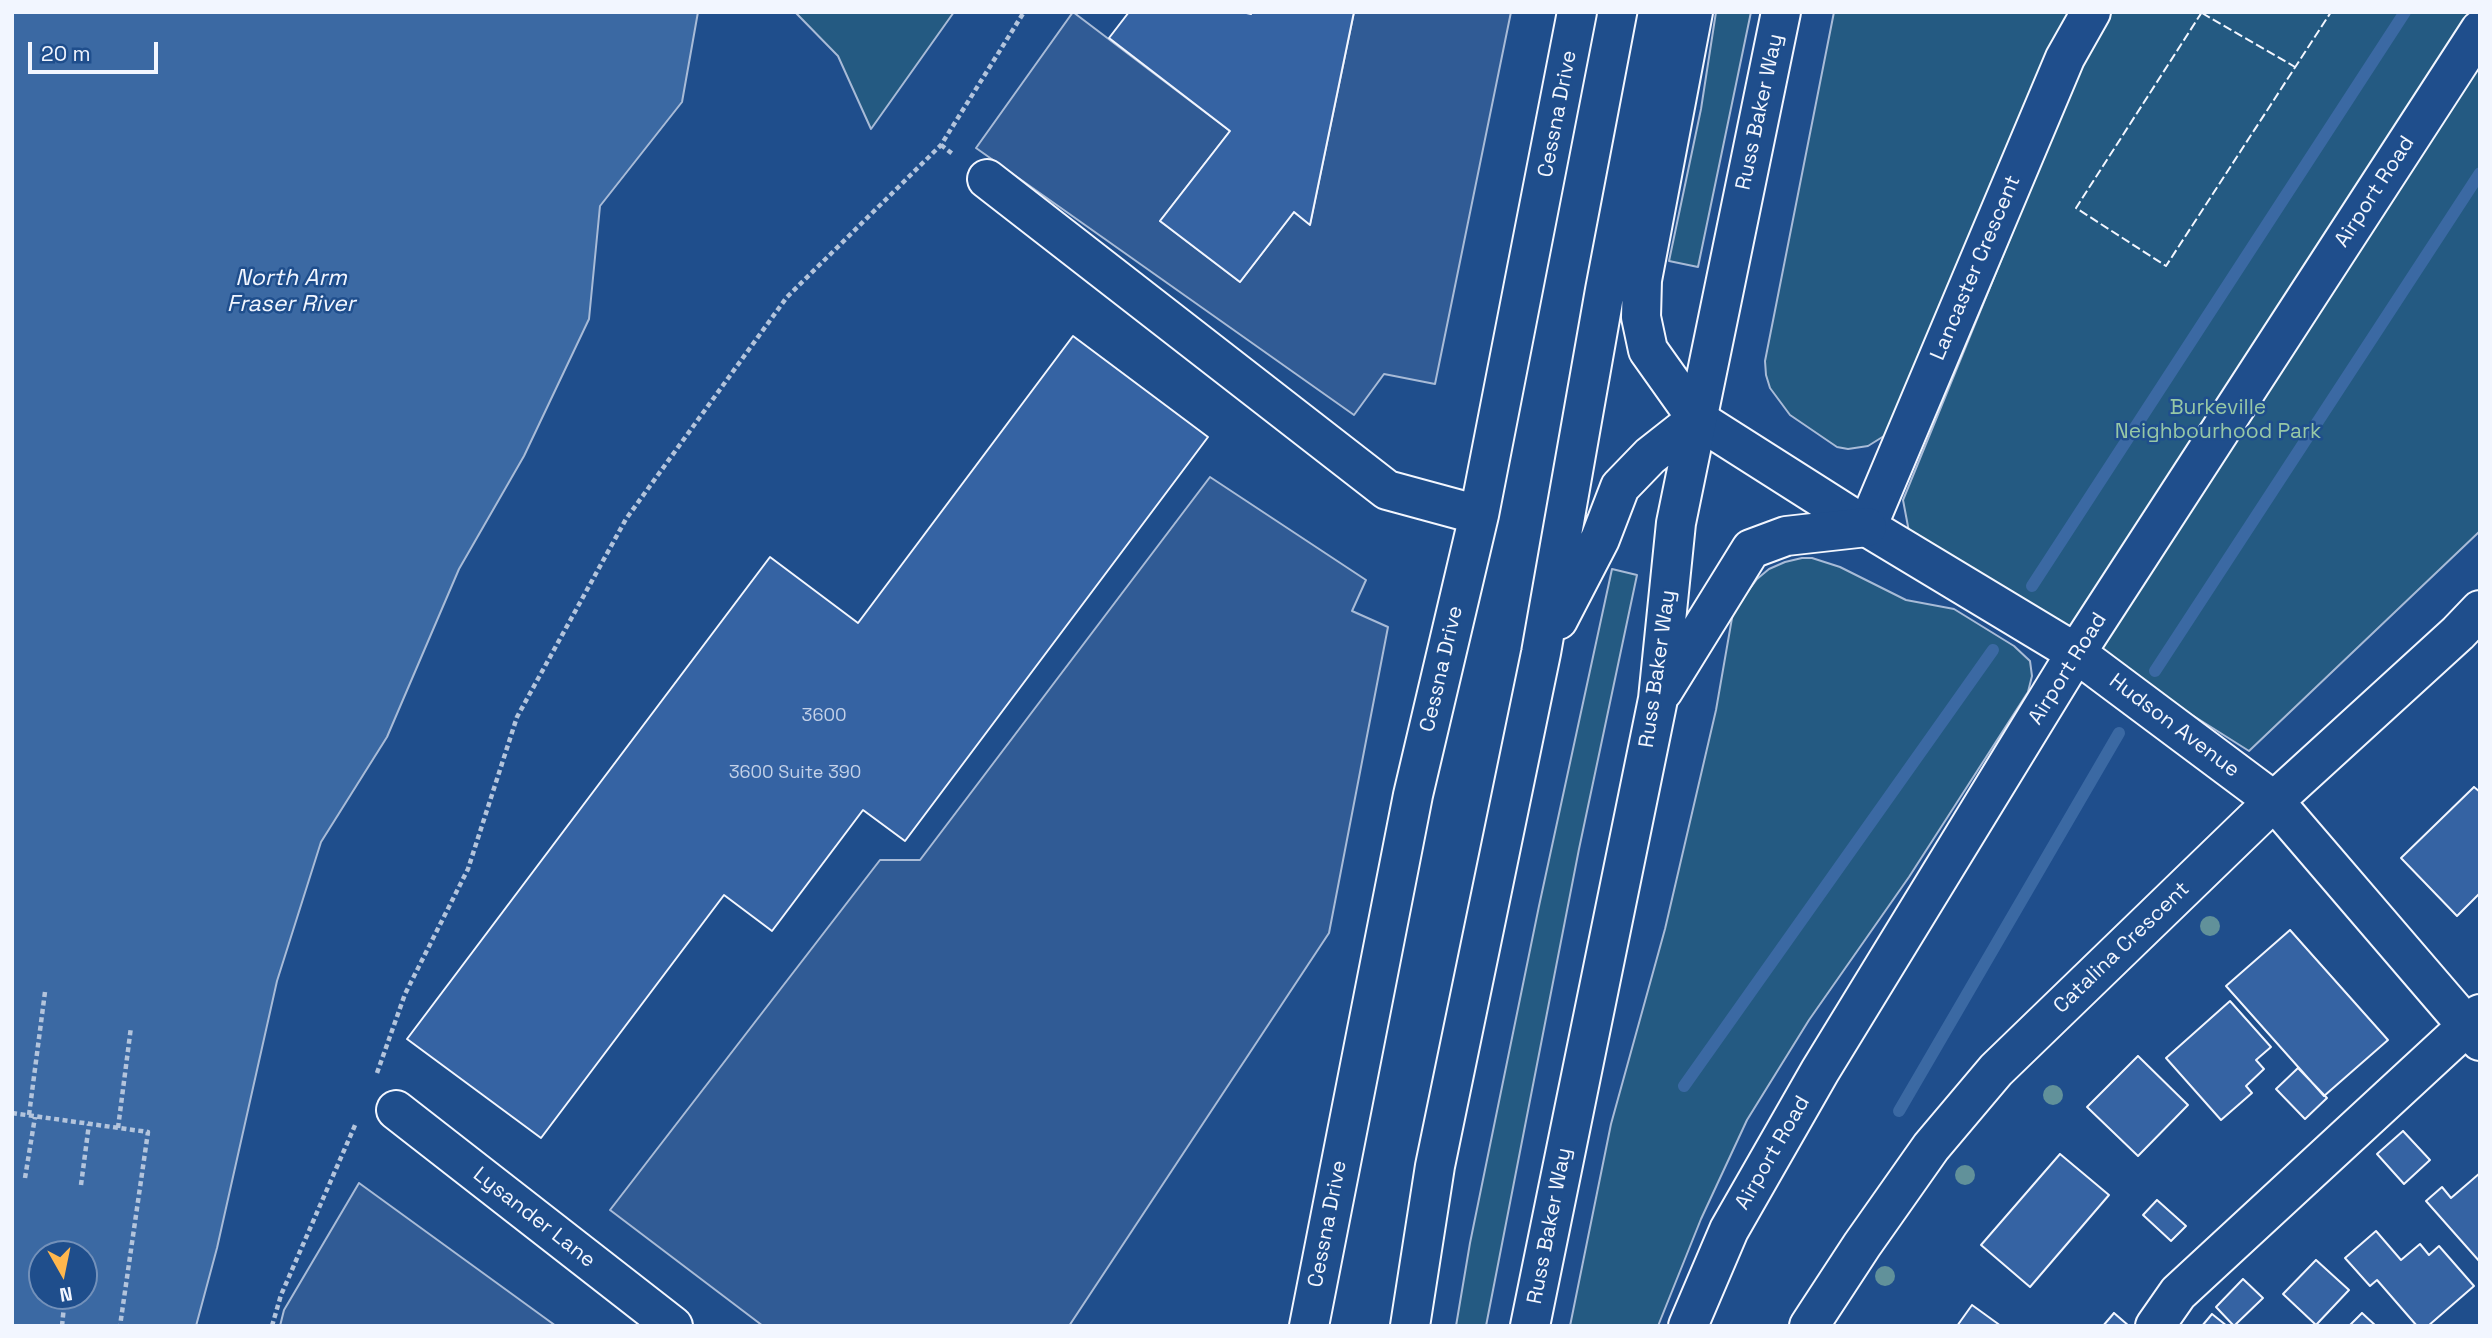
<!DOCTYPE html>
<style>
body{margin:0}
#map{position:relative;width:2492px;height:1338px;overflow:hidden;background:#1f4e8c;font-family:"Space Grotesk",sans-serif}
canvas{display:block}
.frame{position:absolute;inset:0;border:14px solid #f2f6ff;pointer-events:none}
.north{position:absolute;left:28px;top:1240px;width:70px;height:70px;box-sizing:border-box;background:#1f4e8c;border:2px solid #7391ba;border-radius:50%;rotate:171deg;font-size:19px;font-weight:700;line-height:28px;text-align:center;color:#f2f6ff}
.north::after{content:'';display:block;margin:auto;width:24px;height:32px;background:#ffb74d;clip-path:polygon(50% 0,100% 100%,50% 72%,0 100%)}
.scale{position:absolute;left:28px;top:42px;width:130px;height:32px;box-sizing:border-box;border:4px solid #f2f6ff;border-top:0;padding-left:9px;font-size:21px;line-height:24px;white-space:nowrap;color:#f2f6ff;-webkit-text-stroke:5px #1f4e8c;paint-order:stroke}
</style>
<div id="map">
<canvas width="2492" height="1338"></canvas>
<div class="frame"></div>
<div class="north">N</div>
<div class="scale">20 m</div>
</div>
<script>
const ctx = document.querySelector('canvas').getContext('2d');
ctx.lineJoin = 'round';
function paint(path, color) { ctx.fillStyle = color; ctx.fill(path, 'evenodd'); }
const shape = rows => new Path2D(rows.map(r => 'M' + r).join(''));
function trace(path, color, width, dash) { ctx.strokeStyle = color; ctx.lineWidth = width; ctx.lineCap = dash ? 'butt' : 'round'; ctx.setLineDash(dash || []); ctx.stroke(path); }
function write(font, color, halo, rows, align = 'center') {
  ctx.font = font + ' "Space Grotesk",sans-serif'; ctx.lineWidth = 5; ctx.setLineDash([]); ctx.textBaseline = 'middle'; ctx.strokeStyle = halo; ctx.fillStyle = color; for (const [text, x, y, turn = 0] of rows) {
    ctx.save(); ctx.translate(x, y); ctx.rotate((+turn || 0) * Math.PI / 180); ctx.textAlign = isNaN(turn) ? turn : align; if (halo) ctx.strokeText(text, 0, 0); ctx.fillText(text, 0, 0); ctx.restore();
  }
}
const green = shape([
 [795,12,954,12,871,129,838,56,795,12],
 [1716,12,1751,12,1698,267,1669,261,1701,109,1716,12],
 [1834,12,2073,12,1898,418,1884,436,1868,446,1848,449,1837,447,1790,415,1770,388,1766,375,1765,361,1834,12],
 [2109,12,2480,12,2480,531,2249,751,1910,537,1903,500,2085,55,2109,12],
 [1802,558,1812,558,1840,567,1906,600,1954,609,2014,646,2030,661,2032,676,2028,692,1909,877,1809,1020,1747,1120,1701,1219,1658,1326,1570,1326,1611,1124,1665,929,1716,710,1732,618,1736,607,1757,579,1769,569,1785,562,1802,558],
 [1612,569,1637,575,1579,849,1486,1326,1456,1326,1470,1243,1539,906,1612,569]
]);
paint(green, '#245a82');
trace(green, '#a8bbd7', 2);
const parking = shape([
 [1073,12,1230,131,1160,221,1240,282,1294,212,1310,224,1354,12,1511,12,1435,384,1384,374,1354,415,976,148,1073,12],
 [1210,477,1366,580,1352,611,1388,627,1329,933,1069,1326,763,1326,610,1210,880,860,920,860,1210,477],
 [359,1183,556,1326,280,1326,284,1310,359,1183]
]);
paint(parking, '#305b95');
trace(parking, '#a8bbd7', 2);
const water = shape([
 [12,12,698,12,682,102,600,206,589,319,524,456,459,569,387,737,321,842,277,981,217,1248,196,1326,12,1326,12,12],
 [42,1254,84,1254,84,1296,42,1296,42,1254]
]);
paint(water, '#3b69a3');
trace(water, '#a8bbd7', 2);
trace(shape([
 [2032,586,2405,12],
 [2155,671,2480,173],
 [1684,1086,1993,650],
 [1899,1111,2119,733]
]), '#3b69a3', 12);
const building = shape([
 [1129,12,1242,12,1251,14,1252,12,1354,12,1310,225,1294,212,1240,282,1160,221,1230,131,1109,38,1129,12],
 [1073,336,1208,437,905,841,863,810,772,931,724,895,541,1138,407,1039,770,557,858,623,1073,336],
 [2474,787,2480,792,2480,893,2457,916,2401,858,2474,787],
 [2290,930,2388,1040,2324,1096,2226,986,2290,930],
 [2230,1001,2271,1047,2256,1060,2264,1069,2246,1086,2252,1093,2221,1120,2166,1058,2230,1001],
 [2138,1056,2188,1105,2138,1156,2087,1107,2138,1056],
 [2298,1068,2327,1098,2305,1119,2276,1089,2298,1068],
 [2403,1131,2430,1160,2404,1184,2377,1154,2403,1131],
 [2060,1154,2109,1195,2030,1287,1981,1245,2060,1154],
 [2480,1173,2480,1262,2426,1201,2442,1187,2451,1198,2480,1173],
 [2157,1200,2186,1226,2171,1241,2143,1215,2157,1200],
 [2376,1231,2401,1260,2420,1244,2429,1255,2439,1246,2474,1286,2428,1326,2417,1326,2377,1280,2370,1286,2345,1258,2376,1231],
 [2316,1260,2349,1290,2316,1325,2283,1294,2316,1260],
 [2243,1279,2263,1298,2234,1326,2216,1307,2243,1279],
 [1972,1305,2001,1326,1957,1326,1972,1305],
 [2114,1313,2129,1326,2103,1326,2114,1313],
 [2362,1313,2376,1326,2349,1326,2362,1313],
 [2212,1314,2227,1326,2202,1326,2212,1314]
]);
paint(building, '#3563a3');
trace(building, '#f2f6ff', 2);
const minor = shape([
 [987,179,1387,490,1479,515],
 [1697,419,1867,527,2076,653,2274,801,2480,1041],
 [1867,527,2065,58,2091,12],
 [396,1110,673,1326],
 [1309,1326,1413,795,1479,515,1577,12],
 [1688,1326,1729,1230,1820,1071,2076,653,2480,30],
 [1809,1326,1862,1245,1931,1147,1996,1070,2274,801,2458,633,2480,610],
 [2155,1326,2178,1293,2480,1014]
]);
const major = shape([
 [1693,12,1642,280,1641,317,1648,350,1697,419],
 [1558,620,1600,539,1620,487,1650,456,1697,419],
 [1663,691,1751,549,1786,536,1867,527],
 [1410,1326,1435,1166,1541,653,1605,290,1658,12],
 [1530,1326,1658,699,1676,523,1781,12]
]);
trace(minor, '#f2f6ff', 42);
trace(major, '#f2f6ff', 42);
trace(shape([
 [941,145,954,155],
 [377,1073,405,994,468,869,517,717,626,519,787,297,941,145,1024,12],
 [12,1113,148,1132,120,1326],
 [29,1115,45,992],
 [118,1128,131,1027],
 [25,1178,35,1117],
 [81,1185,89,1124],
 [62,1326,65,1296],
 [272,1326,281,1295,356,1123]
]), '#b3c4dc', 4.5, [5, 3.5]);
trace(minor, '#1f4e8c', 38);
trace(major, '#1f4e8c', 38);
trace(shape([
 [2202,12,2076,208,2166,266,2331,12],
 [2202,13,2295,67]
]), '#f2f6ff', 2, [9, 3.5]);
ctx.fillStyle = '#61919a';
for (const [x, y] of [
 [2210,926],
 [2053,1095],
 [1965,1175],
 [1885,1276]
]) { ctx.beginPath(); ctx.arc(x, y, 10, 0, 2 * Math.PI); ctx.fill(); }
write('18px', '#c3d1e8', null, [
 ["3600",824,716],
 ["3600 Suite 390",795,773]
]);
write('21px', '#f2f6ff', '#1f4e8c', [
 ["Russ Baker Way",1760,112,-78],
 ["Cessna Drive",1558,114,-79],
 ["Airport Road",2375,192,-57],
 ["Lancaster Crescent",1976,268,-67],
 ["Cessna Drive",1442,669,-77],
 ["Russ Baker Way",1658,669,-82],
 ["Airport Road",2068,669,-58],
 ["Hudson Avenue",2174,726,37],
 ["Catalina Crescent",2122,948,-44],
 ["Airport Road",1773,1153,-60],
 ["Lysander Lane",534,1218,38],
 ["Cessna Drive",1328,1224,-79],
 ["Russ Baker Way",1550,1226,-79]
]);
write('21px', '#97c8a6', '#1f4e8c', [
 ["Burkeville",2218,408],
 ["Neighbourhood Park",2218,432]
]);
write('italic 23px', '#f2f6ff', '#1f4e8c', [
 ["North Arm",291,279],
 ["Fraser River",291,305]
]);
</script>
